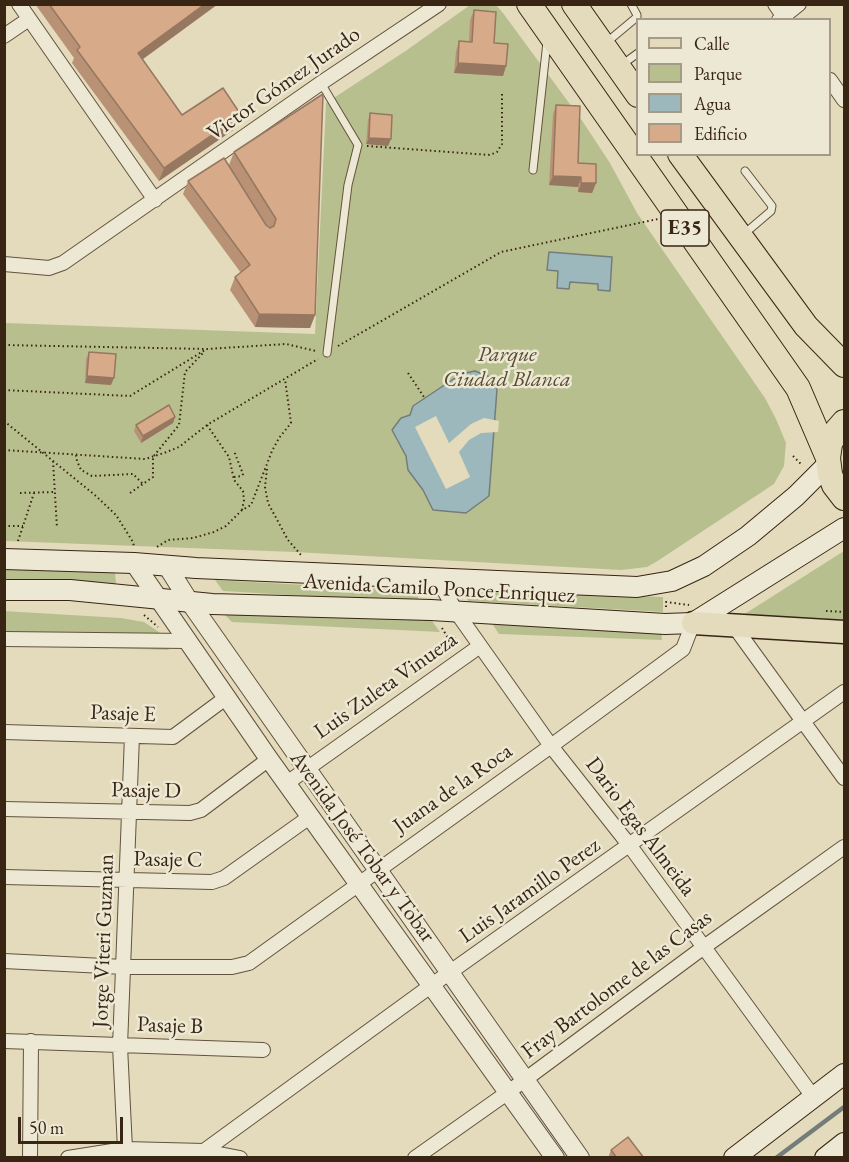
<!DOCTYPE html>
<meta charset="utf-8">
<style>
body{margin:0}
#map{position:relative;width:849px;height:1162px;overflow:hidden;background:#e4dbbd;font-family:"EB Garamond",serif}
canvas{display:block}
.frame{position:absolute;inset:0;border:6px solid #382513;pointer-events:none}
.legend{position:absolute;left:636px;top:18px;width:195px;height:138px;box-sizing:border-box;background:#ede8d4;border:2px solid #a59a87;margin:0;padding:8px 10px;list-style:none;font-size:18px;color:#382513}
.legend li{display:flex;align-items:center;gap:12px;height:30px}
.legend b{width:30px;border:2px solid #a59a87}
.scale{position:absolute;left:18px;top:1117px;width:105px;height:27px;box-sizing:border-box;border:3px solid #382513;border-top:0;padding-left:8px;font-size:18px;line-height:21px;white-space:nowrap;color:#382513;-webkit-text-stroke:4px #ede8d4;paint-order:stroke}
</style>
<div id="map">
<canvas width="849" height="1162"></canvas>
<div class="frame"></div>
<ul class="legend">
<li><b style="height:8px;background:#e4dbbd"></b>Calle</li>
<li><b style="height:16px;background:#b8bf8e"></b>Parque</li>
<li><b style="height:16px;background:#9cb8bd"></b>Agua</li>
<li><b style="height:16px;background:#d7aa89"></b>Edificio</li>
</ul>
<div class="scale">50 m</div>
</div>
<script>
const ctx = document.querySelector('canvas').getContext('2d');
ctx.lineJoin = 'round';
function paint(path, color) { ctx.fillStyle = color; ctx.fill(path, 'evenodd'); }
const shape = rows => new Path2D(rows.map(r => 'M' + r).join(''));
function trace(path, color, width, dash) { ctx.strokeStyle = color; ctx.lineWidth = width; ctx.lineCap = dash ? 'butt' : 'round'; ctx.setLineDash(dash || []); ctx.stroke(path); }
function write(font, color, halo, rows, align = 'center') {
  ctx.font = font + ' "EB Garamond",serif'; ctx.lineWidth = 5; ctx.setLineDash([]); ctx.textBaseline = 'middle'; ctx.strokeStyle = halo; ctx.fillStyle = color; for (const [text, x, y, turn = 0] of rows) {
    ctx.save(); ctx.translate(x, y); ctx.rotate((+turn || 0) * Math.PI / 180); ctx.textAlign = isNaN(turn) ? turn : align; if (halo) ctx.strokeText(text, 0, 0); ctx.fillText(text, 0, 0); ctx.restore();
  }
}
paint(shape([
 [470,5,496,5,503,13,583,122,610,163,637,213,765,398,776,419,786,443,784,466,774,484,656,562,647,567,621,570,294,552,5,541,5,323,315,334,326,103,407,50],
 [844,551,844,624,743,615],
 [5,567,115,570,116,586,5,582],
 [215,580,417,591,419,603,223,591],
 [468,589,663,597,663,612,468,601,465,595],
 [226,609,430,618,440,632,232,622,225,615],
 [4,611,121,618,144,622,159,632,169,650,5,645],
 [491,622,661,630,662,640,499,634]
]), '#b8bf8e');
const water = shape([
 [549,252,612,257,610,291,598,290,598,284,570,282,569,289,557,288,558,271,547,270,549,252],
 [475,371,490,377,497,389,489,496,466,513,433,510,423,490,408,470,406,456,392,430,401,418,410,415,413,406,461,374,475,371]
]);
paint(water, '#9cb8bd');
trace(water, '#747d79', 1.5);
paint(shape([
 [436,416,449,443,471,424,484,418,499,421,498,432,481,433,469,440,459,452,470,477,446,489,415,427]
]), '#e4dbbd');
trace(shape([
 [776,1158,844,1107]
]), '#747d79', 4.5);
const service = shape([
 [607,42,637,17,637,15,631,4],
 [623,64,638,53],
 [321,83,358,145,348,185,327,353],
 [533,170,547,42],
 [744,234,771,211,772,206,745,171]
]);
const minor = shape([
 [19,4,155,200],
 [775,4,786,20],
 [779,20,799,4],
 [4,36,29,19],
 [830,80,844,100],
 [4,264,49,268,63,263,321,83,439,4],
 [437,578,457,613,551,746,630,846,814,1098],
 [734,626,844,778],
 [4,639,187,641],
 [4,732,173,737,227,697],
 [287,783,480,646],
 [4,809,190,813,201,810,269,759],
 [4,877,212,882,224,878,311,816],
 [4,961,124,967,232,967,249,963,551,746,683,649,693,623],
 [4,1041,263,1050],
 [125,1149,120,1046,132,736],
 [204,1151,432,985,844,692],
 [30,1158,31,1041],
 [68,1158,125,1149,204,1151,240,1158],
 [415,1158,507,1093,704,947,844,847]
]);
const tertiary = shape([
 [134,563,269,759,555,1158],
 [167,566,189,601,580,1158]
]);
const secondary = shape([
 [4,559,134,563,196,568,637,587,672,581,704,566,748,536,796,496,828,464],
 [4,590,70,590,212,604,431,610,665,624,693,623,844,528],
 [734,1158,844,1074],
 [825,1158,844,1143]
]);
const primary = shape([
 [693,623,844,632]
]);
const trunk = shape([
 [529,4,798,388,828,458],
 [574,4,638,95],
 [680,154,806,326,844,365],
 [844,422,837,430,830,444,828,458,830,474,834,485,844,498]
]);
trace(service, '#63523e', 9);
trace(minor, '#63523e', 16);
trace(tertiary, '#63523e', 20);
trace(secondary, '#382513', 22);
trace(primary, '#382513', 25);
trace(trunk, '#382513', 26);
trace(shape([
 [367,146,490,155,497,152,502,144,502,91],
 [4,345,207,349,286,344,316,351],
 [338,346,501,252,658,219],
 [408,373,424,397],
 [4,390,130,396,205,350],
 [4,421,96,496,116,515,133,542,134,547],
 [207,425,229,457,234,480,243,491,244,500,242,510],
 [4,450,145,459,164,453,179,447,207,425,318,359],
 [76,455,77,461,81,470,92,476,133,474,143,484],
 [793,456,802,465],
 [53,461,57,528],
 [267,469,265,487,268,503,288,540,301,555],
 [234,477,242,476,243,474,234,451],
 [20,493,55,492],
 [130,493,153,477,153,457,179,425,185,372,203,353],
 [4,526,23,526],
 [18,541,34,493],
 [157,547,168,540,193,538,214,532,226,526,242,510,251,505,272,451,279,438,291,423,285,379],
 [666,607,666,602,689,605],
 [826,611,844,612],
 [144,615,158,627],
 [442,628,448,638,458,638]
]), '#382513', 2, [1.5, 3]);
trace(service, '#ede8d4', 7);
trace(minor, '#ede8d4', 14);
trace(tertiary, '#ede8d4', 18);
trace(secondary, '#ede8d4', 20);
trace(primary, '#e4dbbd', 22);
trace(trunk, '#e4dbbd', 24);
paint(shape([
 [35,4,218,4,142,60,182,115,241,115,236,128,159,181,72,63,74,58],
 [474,10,494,43,506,66,503,76,454,73,456,51,459,41,469,42,470,20],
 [323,94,315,315,310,328,255,327,230,290,235,277,241,273,183,194,188,181,229,165,234,152],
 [556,105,578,163,596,183,592,193,578,192,578,187,549,185,553,114],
 [370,113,388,146,366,144,368,120],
 [89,352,111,385,85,383,86,359],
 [175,417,173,423,141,443,134,431,136,425],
 [611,1150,644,1158,608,1158]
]), '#b99276');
paint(shape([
 [205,4,218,4,133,66,138,53],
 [458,63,506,66,503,76,454,73],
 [241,115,236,128,159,181,164,168],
 [369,138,391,139,388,146,366,144],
 [553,176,581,177,578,187,549,185],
 [581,183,596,183,592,193,578,192],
 [259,314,315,315,310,328,255,327],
 [87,376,114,378,111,385,85,383],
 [175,417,173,423,141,443,143,436]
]), '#967760');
const building = shape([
 [49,4,205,4,138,53,182,115,223,88,241,115,164,168,77,50,80,47,49,4],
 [474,10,496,12,494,43,508,44,506,66,458,63,459,41,472,42,474,10],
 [323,94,315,315,259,314,235,277,250,265,188,181,224,158,266,225,270,228,274,226,276,219,234,152,323,94],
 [556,105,580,106,578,163,596,164,596,183,581,183,581,177,553,176,556,105],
 [370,113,392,115,391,139,369,138,370,113],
 [89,352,116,354,114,378,87,376,89,352],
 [169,405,175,417,143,436,136,425,169,405],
 [628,1137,644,1158,617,1158,611,1150,628,1137]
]);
paint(building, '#d7aa89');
trace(building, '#967760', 1.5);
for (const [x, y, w] of [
 [685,228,48]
]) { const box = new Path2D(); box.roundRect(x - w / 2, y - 18, w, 36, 4.5); ctx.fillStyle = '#ede8d4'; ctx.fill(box); trace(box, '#382513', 1.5); }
write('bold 21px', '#382513', null, [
 ["E35",685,228]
]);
write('22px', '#382513', '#ede8d4', [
 ["Victor Gómez Jurado",284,84,-35],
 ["Avenida Camilo Ponce Enriquez",439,589,3],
 ["Luis Zuleta Vinueza",386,686,-35],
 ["Pasaje E",123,714,2],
 ["Juana de la Roca",453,789,-35],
 ["Pasaje D",146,791,1],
 ["Dario Egas Almeida",640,827,53],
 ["Avenida José Tobar y Tobar",362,847,54],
 ["Pasaje C",168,860,1],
 ["Luis Jaramillo Perez",530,891,-35],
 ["Jorge Viteri Guzman",104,941,-88],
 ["Fray Bartolome de las Casas",617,985,-37],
 ["Pasaje B",170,1026,2]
]);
write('italic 22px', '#584c32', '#ede8d4', [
 ["Parque",507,355],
 ["Ciudad Blanca",507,380]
]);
</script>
